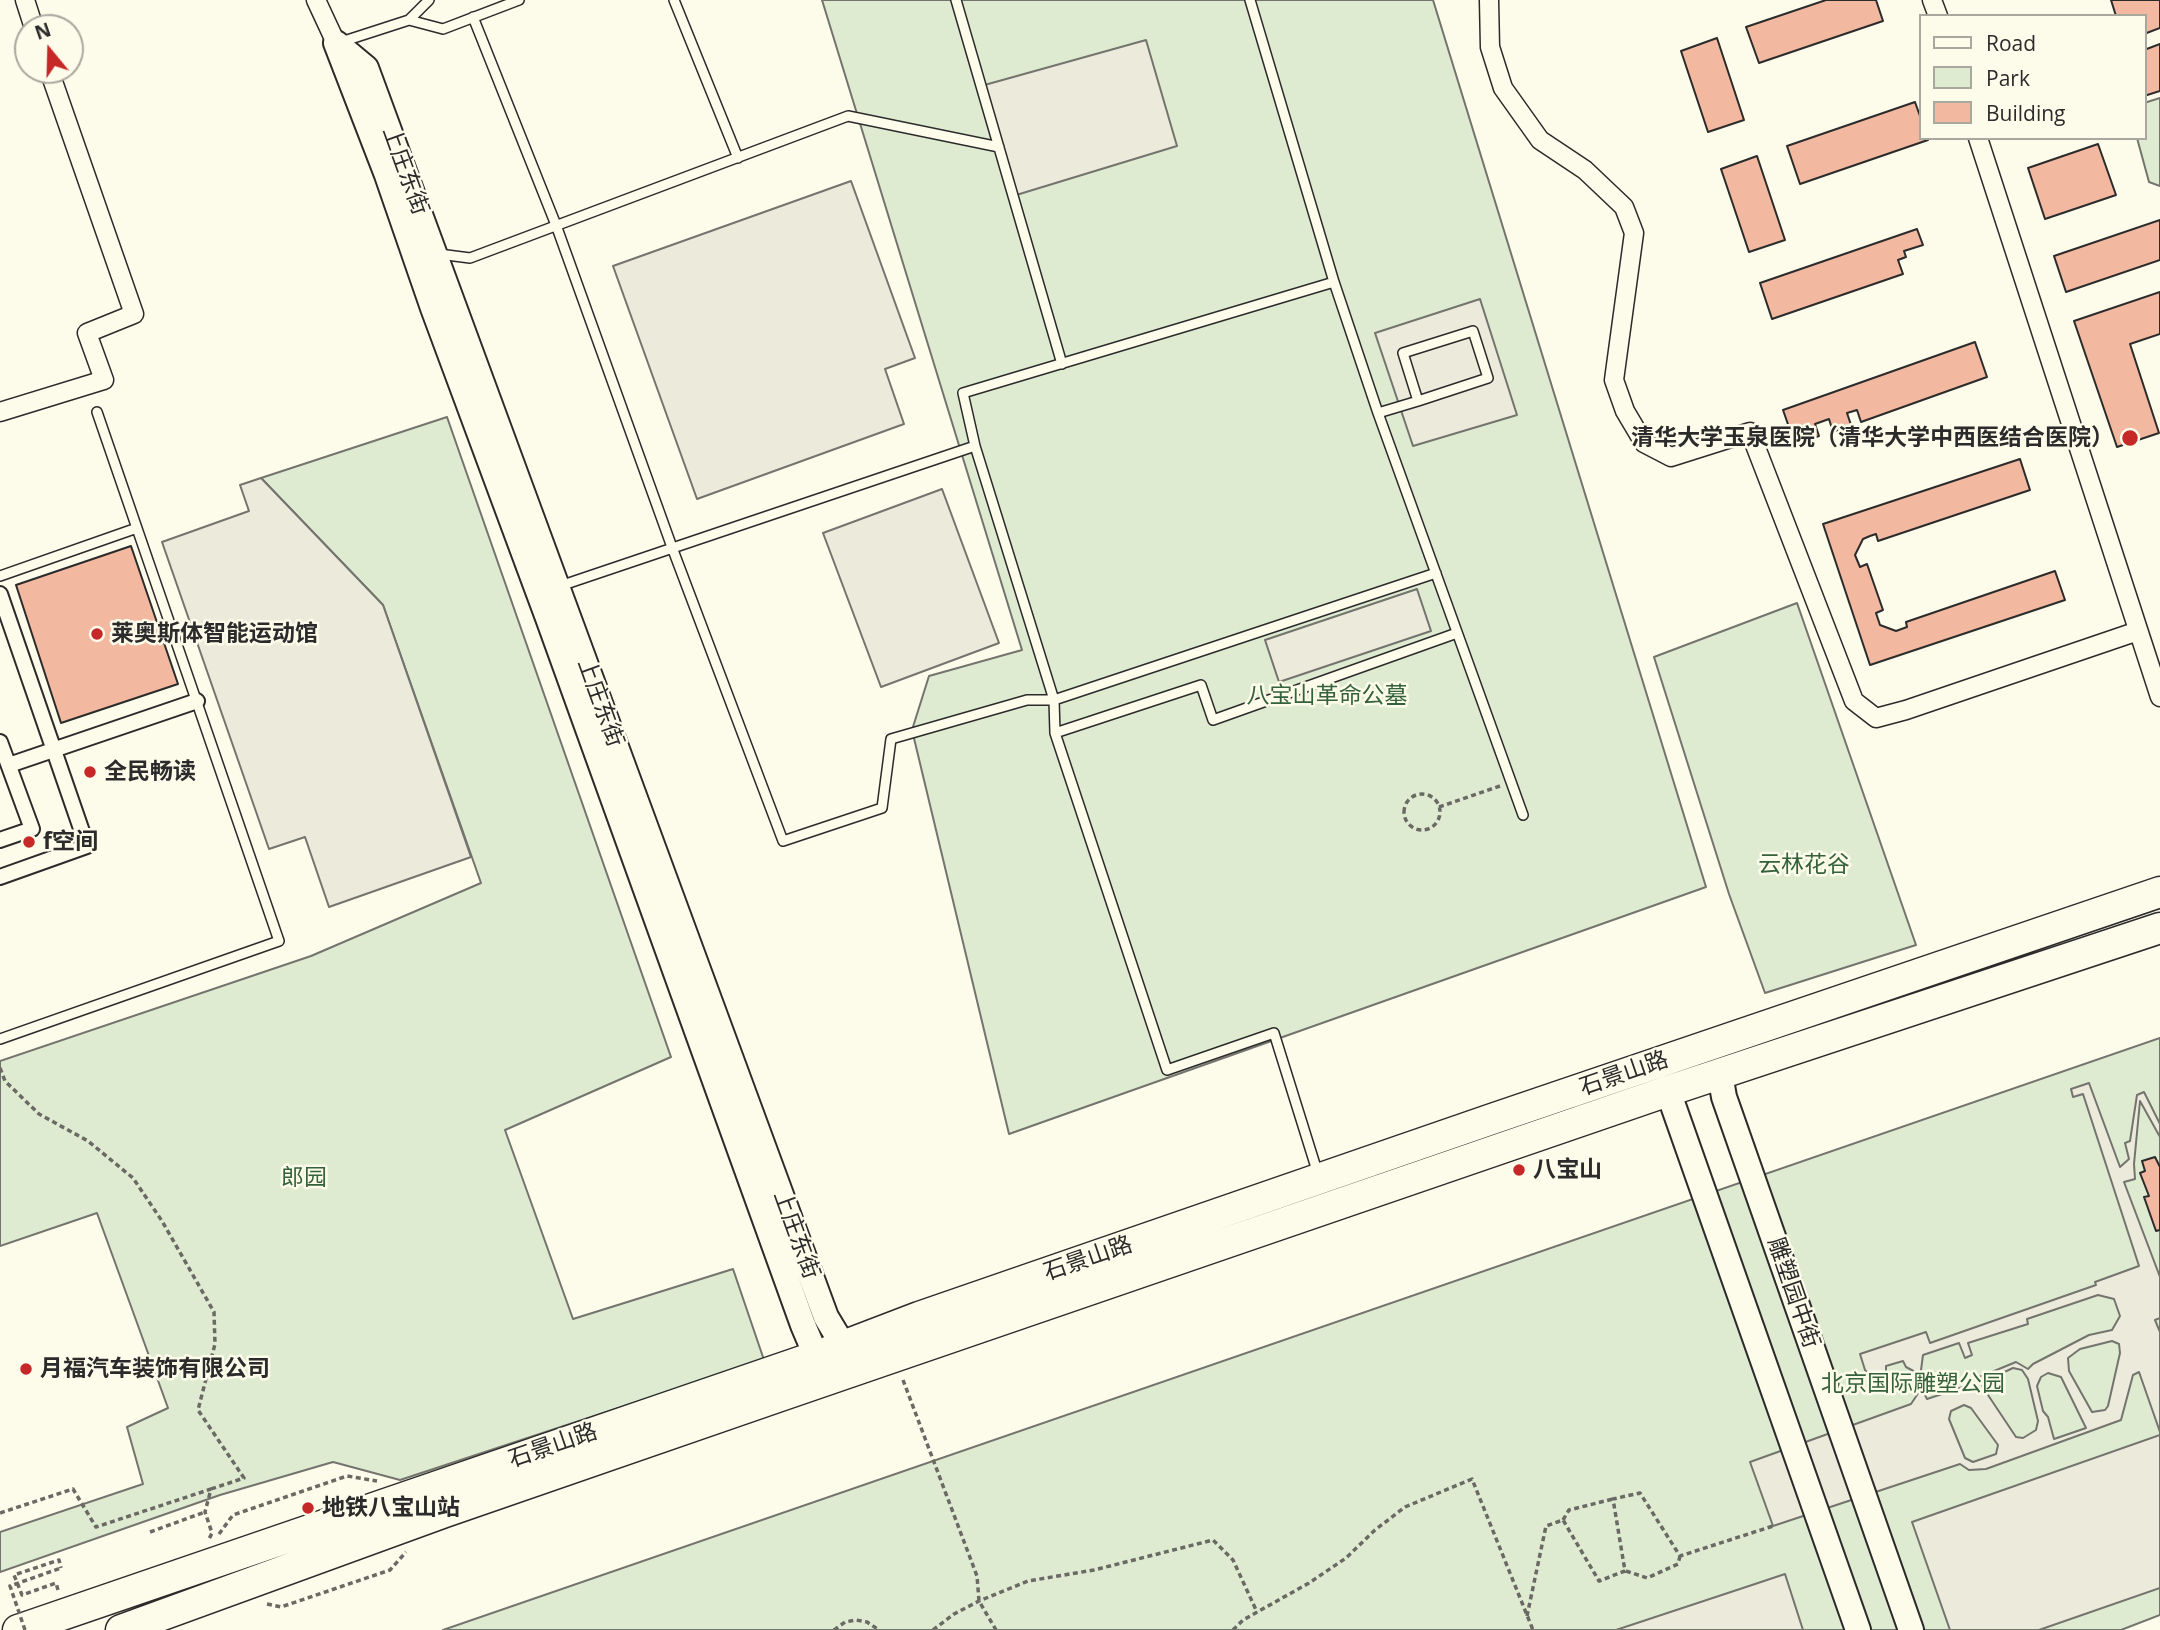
<!DOCTYPE html>
<meta charset="utf-8">
<style>
body{margin:0}
#map{position:relative;width:2160px;height:1630px;overflow:hidden;background:#fdfbea;font-family:"Open Sans",sans-serif}
canvas{display:block}
.legend{position:absolute;left:1919px;top:14px;width:228px;height:126px;box-sizing:border-box;background:#fdfbea;border:2px solid #a9a89e;margin:0;padding:9px 12px;list-style:none;font-size:21px;color:#2b2b2b}
.legend li{display:flex;align-items:center;gap:14px;height:35px}
.legend b{width:35px;border:2px solid #a9a89e}
.north{position:absolute;left:14px;top:14px;width:70px;height:70px;box-sizing:border-box;background:#fdfbea;border:2px solid #a9a89e;border-radius:50%;rotate:341deg;font-size:19px;font-weight:700;line-height:28px;text-align:center;color:#2b2b2b}
.north::after{content:'';display:block;margin:auto;width:24px;height:32px;background:#c62828;clip-path:polygon(50% 0,100% 100%,50% 72%,0 100%)}
</style>
<div id="map">
<canvas width="2160" height="1630"></canvas>
<ul class="legend">
<li><b style="height:9px;background:#fdfbea"></b>Road</li>
<li><b style="height:19px;background:#deebd1"></b>Park</li>
<li><b style="height:19px;background:#f2b8a0"></b>Building</li>
</ul>
<div class="north">N</div>
</div>
<script>
const ctx = document.querySelector('canvas').getContext('2d');
ctx.lineJoin = 'round';
function paint(path, color) { ctx.fillStyle = color; ctx.fill(path, 'evenodd'); }
const shape = rows => new Path2D(rows.map(r => 'M' + r).join(''));
function trace(path, color, width, dash) { ctx.strokeStyle = color; ctx.lineWidth = width; ctx.lineCap = dash ? 'butt' : 'round'; ctx.setLineDash(dash || []); ctx.stroke(path); }
function write(font, color, halo, rows, align = 'center') {
  ctx.font = font + ' "Open Sans","Noto Sans SC",sans-serif'; ctx.lineWidth = 5; ctx.setLineDash([]); ctx.textBaseline = 'middle'; ctx.strokeStyle = halo; ctx.fillStyle = color; for (const [text, x, y, turn = 0] of rows) {
    ctx.save(); ctx.translate(x, y); ctx.rotate((+turn || 0) * Math.PI / 180); ctx.textAlign = isNaN(turn) ? turn : align; if (halo) ctx.strokeText(text, 0, 0); ctx.fillText(text, 0, 0); ctx.restore();
  }
}
const green = shape([
 [822,0,1433,0,1706,887,1009,1134,912,730,929,676,1022,650,822,0],
 [2160,98,2160,186,2149,182,2137,138,2144,138,2144,103,2160,98],
 [447,417,671,1057,505,1130,573,1319,733,1269,764,1360,400,1480,333,1462,220,1495,0,1572,0,1532,143,1484,127,1427,168,1408,97,1213,0,1246,0,1061,311,956,481,883,383,605,261,478,447,417],
 [1797,603,1916,945,1765,993,1729,894,1654,657,1797,603],
 [2160,1038,2160,1615,2121,1630,443,1630,2160,1038]
]);
paint(green, '#deebd1');
trace(green, '#74746e', 2);
const parking = shape([
 [1146,40,1177,146,1013,196,981,86,1146,40],
 [851,181,915,358,885,369,904,424,697,499,613,266,851,181],
 [1480,299,1517,415,1413,446,1375,333,1480,299],
 [261,478,383,605,471,857,329,907,305,837,269,849,162,542,249,511,240,485,261,478],
 [942,489,999,643,881,687,823,533,942,489],
 [1417,589,1431,631,1279,682,1265,640,1417,589],
 [2089,1083,2120,1167,2129,1159,2125,1143,2130,1141,2137,1095,2144,1092,2160,1124,2160,1137,2140,1101,2134,1164,2135,1179,2124,1182,2160,1277,2160,1318,2155,1320,2160,1332,2160,1432,2139,1372,2133,1375,2121,1420,1986,1469,1969,1470,1960,1464,1773,1526,1750,1462,1911,1404,1923,1386,1921,1375,1906,1367,1903,1361,1886,1366,1886,1372,1871,1376,1865,1370,1860,1354,1926,1332,1930,1343,2096,1285,2095,1282,2139,1266,2083,1094,2073,1097,2071,1089,2089,1083],
 [2098,1295,2114,1299,2120,1316,2112,1330,2089,1335,2033,1364,2028,1369,2016,1362,1972,1380,1969,1385,1927,1399,1924,1393,1926,1380,1921,1370,1923,1355,1959,1343,1965,1358,1972,1355,1968,1343,2028,1324,2027,1319,2098,1295],
 [2112,1341,2119,1344,2120,1353,2108,1406,2105,1410,2092,1412,2069,1371,2068,1358,2080,1349,2112,1341],
 [2013,1368,2022,1370,2028,1379,2038,1421,2036,1430,2023,1438,2016,1437,1982,1386,1985,1381,2013,1368],
 [2048,1373,2061,1377,2086,1428,2054,1439,2048,1417,2043,1411,2037,1386,2041,1377,2048,1373],
 [1964,1405,1971,1408,1998,1445,1996,1454,1973,1462,1965,1458,1949,1419,1951,1411,1964,1405],
 [2160,1435,2160,1588,2039,1630,1950,1630,1912,1522,2160,1435],
 [1785,1574,1803,1630,1616,1630,1749,1586,1785,1574]
]);
paint(parking, '#eceadb');
trace(parking, '#74746e', 2);
const building = shape([
 [1826,0,1876,0,1883,21,1759,63,1746,27,1826,0],
 [2111,0,2160,0,2160,28,2144,34,2144,16,2116,16,2111,0],
 [1717,38,1744,120,1708,132,1681,51,1717,38],
 [2160,44,2160,91,2144,96,2144,50,2160,44],
 [1915,102,1920,116,1920,138,1928,140,1800,184,1787,146,1915,102],
 [2098,144,2116,195,2045,219,2028,168,2098,144],
 [1757,156,1785,240,1749,252,1721,169,1757,156],
 [2160,220,2160,260,2066,292,2054,256,2160,220],
 [1917,229,1923,245,1904,251,1906,257,1898,260,1903,274,1772,319,1760,283,1917,229],
 [2160,292,2160,334,2130,344,2159,433,2117,447,2074,321,2160,292],
 [1975,342,1987,377,1861,422,1857,410,1847,413,1851,425,1833,432,1829,419,1815,424,1819,436,1801,442,1797,431,1791,433,1783,410,1975,342],
 [2020,459,2030,490,1878,541,1876,534,1870,536,1863,539,1855,555,1860,567,1867,564,1883,610,1876,613,1880,625,1896,631,1907,627,1906,622,2055,571,2065,600,1870,665,1823,524,2020,459],
 [131,546,178,684,61,723,16,585,131,546],
 [2155,1157,2160,1167,2160,1230,2156,1231,2144,1197,2149,1196,2140,1173,2145,1171,2142,1161,2155,1157]
]);
paint(building, '#f2b8a0');
trace(building, '#2b2b2b', 2);
const service = shape([
 [674,0,738,158],
 [956,0,1062,364],
 [1250,0,1334,282,1378,413,1523,815],
 [473,17,556,225,673,550,783,841,882,808,891,739,1027,700,1054,700,975,446],
 [409,20,443,29,519,0],
 [341,42,409,20,429,0],
 [439,254,470,258,848,116,999,147],
 [1378,413,1418,401,1488,378,1473,331,1403,353,1418,401],
 [1436,573,1054,700,1055,733,1201,685,1213,720,1457,633],
 [0,576,137,528],
 [560,586,975,446,963,393,1334,282],
 [1055,733,1167,1070,1274,1033,1318,1174],
 [0,1039,279,941,97,412]
]);
const pedestrian = shape([
 [0,594,87,846,0,877],
 [0,742,32,829,0,840],
 [9,765,197,701]
]);
const minor = shape([
 [25,0,34,28],
 [316,0,336,43],
 [1489,0,1490,47,1503,88,1540,140,1585,170,1624,207,1634,233,1614,380,1625,411,1644,443,1671,457,1750,432,1854,701,1876,718,1906,710,2138,631],
 [1932,0,1938,16],
 [1978,138,2160,697],
 [0,412,104,380,87,333,134,314,49,70]
]);
const secondary = shape([
 [1720,1074,1724,1097,1911,1630],
 [1668,1091,1858,1630],
 [823,1372,803,1325,548,618,433,308,387,175,336,43,366,68,826,1317,844,1347,850,1362]
]);
const trunk = shape([
 [18,1630,817,1356,919,1317,1492,1119,2160,892],
 [121,1630,445,1512,783,1395,1668,1091,2160,928]
]);
trace(service, '#2b2b2b', 12);
trace(pedestrian, '#2b2b2b', 18);
trace(minor, '#2b2b2b', 21);
trace(secondary, '#2b2b2b', 28);
trace(trunk, '#2b2b2b', 33);
trace(shape([
 '1404 812a18 18 0 1 1 36 0a18 18 0 1 1-36 0Z',
 [1439,807,1500,786],
 [0,1068,5,1081,39,1114,88,1141,133,1178,162,1221,214,1312,215,1344,198,1410,244,1478,211,1489],
 [903,1380,977,1576,979,1601,996,1630],
 [0,1513,73,1489,96,1527,211,1489,205,1512,212,1533,209,1539],
 [1563,1520,1569,1510,1613,1499],
 [150,1532,205,1512],
 [219,1534,233,1515,347,1476,377,1481],
 [1626,1571,1647,1578,1678,1564,1680,1556],
 [58,1590,56,1583,22,1595,14,1575,59,1560,61,1568],
 [267,1604,281,1607,390,1570,406,1552],
 [1527,1616,1546,1526,1563,1520,1599,1581,1625,1571,1613,1499,1640,1493,1680,1556,1773,1526],
 [834,1630,845,1622,856,1620,867,1622,879,1630],
 [933,1630,954,1614,979,1601,1028,1581,1094,1570,1213,1540,1233,1560,1257,1612],
 [1233,1630,1243,1620,1309,1583,1346,1558,1375,1530,1405,1507,1472,1479,1533,1630]
]), '#6a6964', 3.5, [5, 3.5]);
trace(service, '#fdfbea', 9);
trace(pedestrian, '#fdfbea', 14);
trace(minor, '#fdfbea', 18);
trace(secondary, '#fdfbea', 24);
trace(trunk, '#fdfbea', 30);
trace(shape([
 [25,1630,10,1586,61,1568]
]), '#6a6964', 3.5, [5, 3.5]);
for (const [x, y, r, color] of [
 [2130,438,9,"#c62828"],
 [97,634,7,"#c62828"],
 [90,772,7,"#c62828"],
 [29,842,7,"#c62828"],
 [1519,1170,7,"#c62828"],
 [26,1369,7,"#c62828"],
 [308,1508,7,"#c62828"]
]) { const dot = new Path2D(); dot.arc(x, y, r, 0, 2 * Math.PI); ctx.fillStyle = color; ctx.fill(dot); trace(dot, '#fdfbea', 2.5); }
write('23px', '#2b2b2b', '#fdfbea', [
 ["上庄东街",405,171,70],
 ["上庄东街",600,703,70],
 ["石景山路",1624,1074,-19],
 ["上庄东街",796,1235,70],
 ["石景山路",1088,1259,-19],
 ["雕塑园中街",1793,1293,71],
 ["石景山路",553,1446,-19]
]);
write('bold 23px', '#2b2b2b', '#fdfbea', [
 ["清华大学玉泉医院（清华大学中西医结合医院）",2114,438,"right"],
 ["莱奥斯体智能运动馆",111,634],
 ["全民畅读",104,772],
 ["f空间",43,842],
 ["八宝山",1533,1170],
 ["月福汽车装饰有限公司",40,1369],
 ["地铁八宝山站",322,1508]
], 'left');
write('23px', '#34623c', '#fdfbea', [
 ["八宝山革命公墓",1327,696],
 ["云林花谷",1804,865],
 ["郎园",304,1178],
 ["北京国际雕塑公园",1913,1384]
]);
</script>
